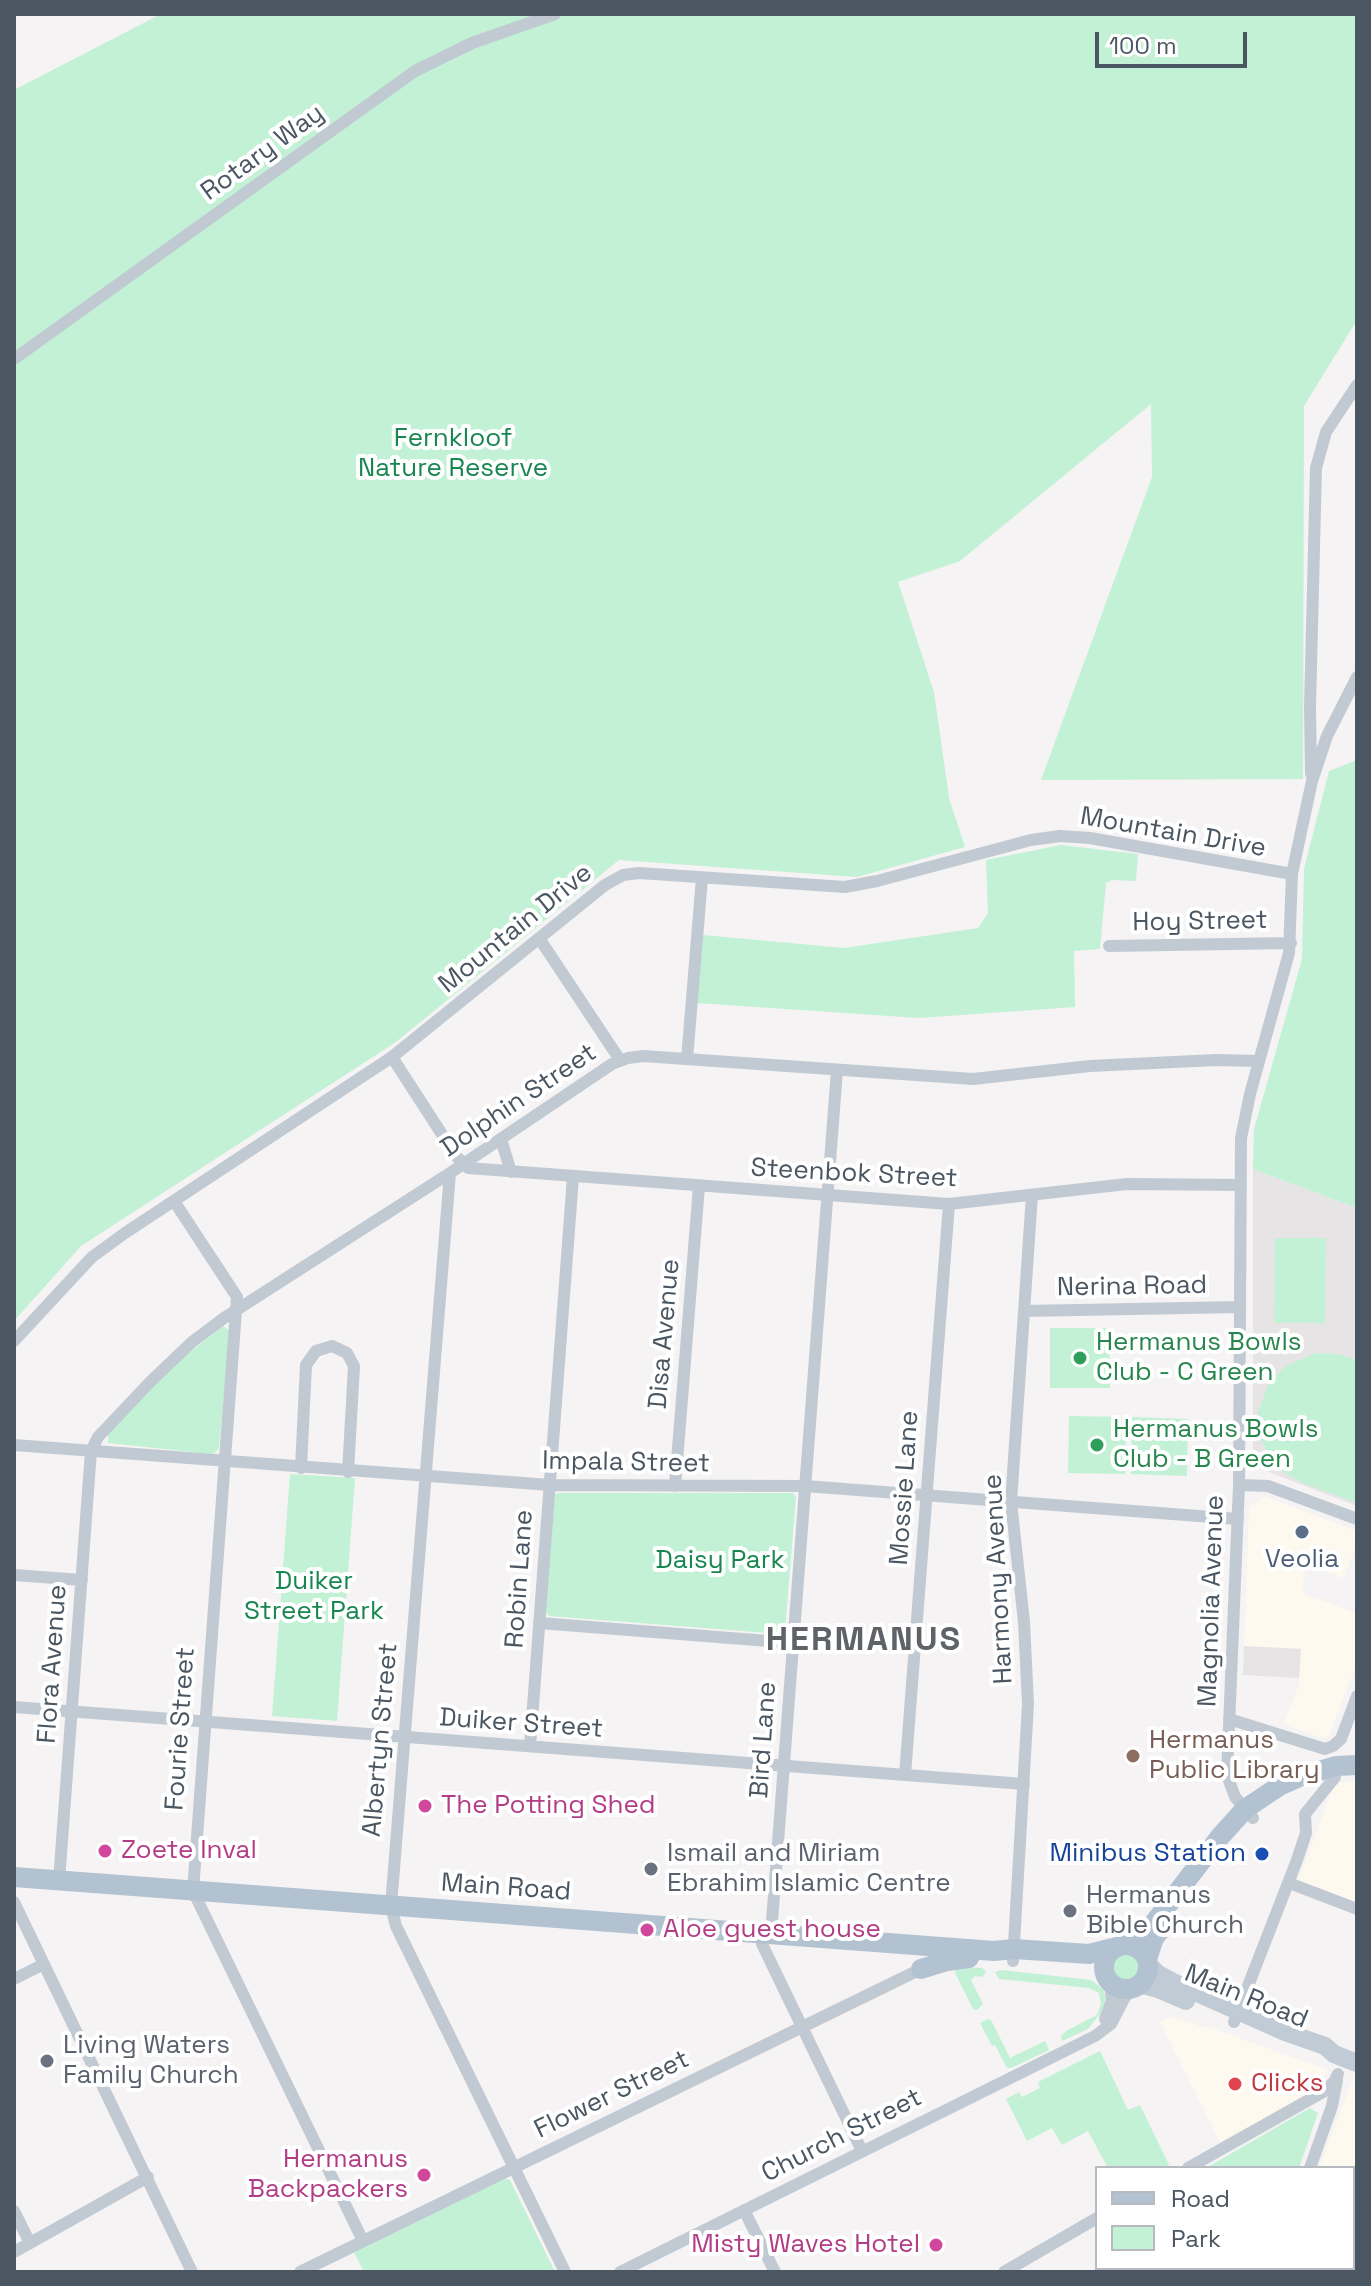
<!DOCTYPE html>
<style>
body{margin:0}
#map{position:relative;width:1371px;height:2286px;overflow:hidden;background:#f5f3f3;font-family:"Space Grotesk",sans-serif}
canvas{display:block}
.frame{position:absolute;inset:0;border:16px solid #4a5661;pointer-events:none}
.legend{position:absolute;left:1095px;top:2166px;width:260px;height:104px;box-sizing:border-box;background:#fff;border:2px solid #b7bbc0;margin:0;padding:10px 14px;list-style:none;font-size:24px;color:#4a5661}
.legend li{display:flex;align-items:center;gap:16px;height:40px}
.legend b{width:40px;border:2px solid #b7bbc0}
.scale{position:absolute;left:1095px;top:32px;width:152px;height:36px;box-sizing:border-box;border:4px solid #4a5661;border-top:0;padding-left:10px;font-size:24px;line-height:28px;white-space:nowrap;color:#4a5661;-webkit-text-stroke:6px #fff;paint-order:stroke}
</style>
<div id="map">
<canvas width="1371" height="2286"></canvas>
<div class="frame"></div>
<ul class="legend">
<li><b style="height:10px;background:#b3c2d1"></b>Road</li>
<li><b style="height:22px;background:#c3f1d5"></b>Park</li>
</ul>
<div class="scale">100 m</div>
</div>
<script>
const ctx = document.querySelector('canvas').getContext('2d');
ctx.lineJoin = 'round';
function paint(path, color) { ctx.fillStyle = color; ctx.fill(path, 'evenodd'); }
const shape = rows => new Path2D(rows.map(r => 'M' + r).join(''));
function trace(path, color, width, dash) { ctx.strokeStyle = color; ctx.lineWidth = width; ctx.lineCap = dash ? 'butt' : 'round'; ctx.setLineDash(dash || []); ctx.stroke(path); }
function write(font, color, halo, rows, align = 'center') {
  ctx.font = font + ' "Space Grotesk",sans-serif'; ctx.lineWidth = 8; ctx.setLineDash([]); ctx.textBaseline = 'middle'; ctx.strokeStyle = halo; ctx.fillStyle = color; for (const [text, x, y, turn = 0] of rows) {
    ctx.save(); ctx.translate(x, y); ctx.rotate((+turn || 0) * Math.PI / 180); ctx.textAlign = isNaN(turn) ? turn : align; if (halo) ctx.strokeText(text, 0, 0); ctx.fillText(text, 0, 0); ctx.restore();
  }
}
paint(shape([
 [1264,1496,1357,1531,1357,1541,1344,1578,1304,1564,1303,1593,1357,1614,1357,1662,1329,1736,1321,1738,1284,1724,1299,1684,1301,1649,1244,1646,1249,1508],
 [1357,1780,1357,1902,1298,1881,1332,1790,1340,1783],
 [1172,2016,1199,2026,1211,2028,1328,2070,1319,2085,1303,2098,1220,2142,1160,2022],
 [1353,2078,1357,2080,1357,2241,1353,2239,1353,2168,1319,2168]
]), '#fdf9ef');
paint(shape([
 [1253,1169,1357,1208,1357,1506,1253,1466],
 [1244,1646,1301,1649,1299,1678,1243,1675]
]), '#e6e4e5');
paint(shape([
 [161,14,1357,14,1357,320,1304,406,1303,779,1041,780,1152,477,1151,404,960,561,898,582,934,692,949,798,965,847,857,877,619,860,396,1042,81,1246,14,1321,14,90],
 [1357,760,1357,1208,1253,1169,1254,1129,1302,959,1304,869,1329,771],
 [1061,845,1138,854,1136,881,1112,880,1106,883,1100,949,1074,951,1075,1007,919,1018,697,1003,703,935,844,948,978,928,988,913,986,860],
 [1275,1238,1326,1238,1325,1323,1274,1323],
 [223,1326,230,1331,219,1448,216,1452,211,1454,108,1443,108,1434,145,1394,184,1357],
 [1050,1328,1109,1328,1110,1388,1050,1388],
 [1316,1353,1338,1354,1357,1360,1357,1503,1301,1482,1282,1471,1268,1454,1259,1434,1258,1412,1270,1381,1286,1366],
 [1069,1416,1126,1417,1125,1474,1068,1473],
 [1132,1417,1188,1419,1187,1476,1131,1474],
 [290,1474,355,1478,337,1721,272,1716],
 [557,1493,793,1493,796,1497,785,1630,781,1634,549,1616,545,1611,555,1495],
 '1113 1967a13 13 0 1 1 26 0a13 13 0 1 1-26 0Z',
 [960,1967,982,1968,986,1971,983,1977,975,1976,971,1980,983,2004,977,2010,973,2009,955,1973,956,1968],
 [1001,1970,1091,1980,1103,1989,1106,1999,1103,2010,1088,2029,1062,2041,1061,2036,1066,2031,1097,2015,1101,2004,1099,1993,1089,1988,999,1979,995,1972],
 [988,2019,991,2020,1010,2058,1045,2041,1049,2050,1011,2068,1007,2068,995,2045,992,2046,980,2023],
 [1100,2051,1128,2110,1140,2105,1169,2165,1163,2168,1108,2168,1088,2131,1062,2145,1052,2128,1027,2141,1006,2099,1019,2092,1022,2097,1040,2088,1038,2082],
 [1310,2108,1318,2113,1299,2168,1206,2168],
 [504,2178,510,2180,555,2272,364,2272,354,2252]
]), '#c3f1d5');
trace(shape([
 [14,359,415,71,472,43,555,14],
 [1311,774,1310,707,1316,468,1326,432,1357,385],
 [539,938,620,1060],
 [1109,946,1291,943],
 [392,1057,456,1156,468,1168,949,1204,1127,1184,1241,1185],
 [687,1059,702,878],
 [837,1070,772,1921,762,1944,862,2151],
 [501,1139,511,1172],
 [450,1173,391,1906,396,1926,565,2272],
 [174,1201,237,1297,193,1891,363,2241],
 [1024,1311,1240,1307],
 [14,1341,92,1257,125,1233,392,1057,605,885,623,875,639,873,845,887,877,881,1031,840,1060,836,1090,838,1292,874],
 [14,1445,550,1485,805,1486,1238,1519],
 [301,1468,306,1365,316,1351,332,1346,347,1353,354,1366,348,1472],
 [1239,1485,1268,1486,1357,1519],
 [675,1486,699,1186],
 [14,1575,82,1580],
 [539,1623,794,1643],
 [14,1707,1024,1784],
 [1229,1719,1325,1749,1333,1746,1341,1739,1357,1696],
 [530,1746,573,1177],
 [905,1775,949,1204],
 [1253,1818,1235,1797,1227,1775,1239,1485,1241,1138,1250,1094,1289,953,1292,874,1312,781,1327,736,1357,677],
 [59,1881,91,1451,98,1437,151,1381,192,1342,224,1318,450,1173,612,1064,628,1058,643,1056,973,1079,1090,1066,1216,1060,1259,1061],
 [1289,1883,1357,1909],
 [14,1902,192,2272],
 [1013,1961,1028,1704,1024,1622,1011,1502,1032,1195],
 [14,1979,44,1964],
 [1105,2019,1112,2001,1110,1982],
 [1234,2022,1297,1860,1306,1833,1305,1814,1335,1777],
 [1188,2168,1323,2092,1334,2082,1338,2074],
 [1310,2168,1332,2106,1337,2080],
 [744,2210,775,2272],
 [14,2211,30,2243],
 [1353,2249,1357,2250],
 [14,2252,148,2177],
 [300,2272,921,1969,925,1965],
 [620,2272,1095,2036,1111,2024,1125,1997,1136,1987],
 [1004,2272,1097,2218]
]), '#c1cad2', 12);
trace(shape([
 [1148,1964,1158,1974,1177,1984,1285,2032,1325,2046,1334,2054,1357,2063],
 [1139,1984,1158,1989,1186,2001]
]), '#c1cbd6', 18);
trace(shape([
 [14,1877,994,1951,1014,1949,1089,1954,1113,1948],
 [1128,1944,1147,1932,1219,1838,1245,1809,1281,1785,1299,1777,1336,1766,1357,1765],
 '1104 1967a22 22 0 1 1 44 0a22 22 0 1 1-44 0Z',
 [1147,1959,1154,1938,1165,1924],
 [921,1969,947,1961,969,1958]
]), '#b3c2d1', 20);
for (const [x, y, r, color] of [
 [1080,1358,8,"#2e9e5b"],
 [1097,1445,8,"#2e9e5b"],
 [1302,1532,8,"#5c6f8a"],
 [1133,1756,8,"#8d6e63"],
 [425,1806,8,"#d1479c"],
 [105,1851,8,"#d1479c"],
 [1262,1854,8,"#1a4fb4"],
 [651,1869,8,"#6b7280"],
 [1070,1911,8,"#6b7280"],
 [647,1930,8,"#d1479c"],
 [47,2061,8,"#6b7280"],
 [1235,2084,8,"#e0444e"],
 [424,2175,8,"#d1479c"],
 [936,2245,8,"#d1479c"]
]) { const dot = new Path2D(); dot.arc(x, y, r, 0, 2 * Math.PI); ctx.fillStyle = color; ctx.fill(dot); trace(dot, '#fff', 3); }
write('26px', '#4a5661', '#fff', [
 ["Rotary Way",263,153,-36],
 ["Mountain Drive",1173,833,10],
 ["Hoy Street",1200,922,-1],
 ["Mountain Drive",516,929,-39],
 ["Dolphin Street",519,1101,-34],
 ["Steenbok Street",854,1174,3],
 ["Nerina Road",1132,1287,-1],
 ["Disa Avenue",665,1334,-85],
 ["Impala Street",626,1463,1],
 ["Mossie Lane",905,1488,-86],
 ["Robin Lane",520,1579,-86],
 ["Harmony Avenue",999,1579,-93],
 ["Magnolia Avenue",1212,1601,-88],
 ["Flora Avenue",53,1664,-86],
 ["Duiker Street",521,1724,4],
 ["Fourie Street",181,1729,-86],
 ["Albertyn Street",381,1740,-85],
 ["Bird Lane",764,1740,-86],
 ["Main Road",506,1888,4],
 ["Main Road",1246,1997,22],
 ["Flower Street",612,2095,-26],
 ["Church Street",842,2136,-27]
]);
write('26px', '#17864f', '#fff', [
 ["Fernkloof",453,439],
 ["Nature Reserve",453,469],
 ["Daisy Park",720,1561],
 ["Duiker",314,1582],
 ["Street Park",314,1612]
]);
write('26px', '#27864d', '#fff', [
 ["Hermanus Bowls",1096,1343],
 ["Club - C Green",1096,1373],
 ["Hermanus Bowls",1113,1430],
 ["Club - B Green",1113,1460]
], 'left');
write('26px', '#4e5e75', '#fff', [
 ["Veolia",1302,1560]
]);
write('26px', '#785e54', '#fff', [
 ["Hermanus",1149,1741],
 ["Public Library",1149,1771]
], 'left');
write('26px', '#b23c85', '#fff', [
 ["The Potting Shed",441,1806],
 ["Zoete Inval",121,1851],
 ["Aloe guest house",663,1930],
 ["Hermanus",408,2160,"right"],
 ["Backpackers",408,2190,"right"],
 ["Misty Waves Hotel",920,2245,"right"]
], 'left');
write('26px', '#5b616d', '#fff', [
 ["Ismail and Miriam",667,1854],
 ["Ebrahim Islamic Centre",667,1884],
 ["Hermanus",1086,1896],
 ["Bible Church",1086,1926],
 ["Living Waters",63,2046],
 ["Family Church",63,2076]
], 'left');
write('26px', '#164399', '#fff', [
 ["Minibus Station",1246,1854]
], 'right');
write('26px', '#be3a42', '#fff', [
 ["Clicks",1251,2084]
], 'left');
ctx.letterSpacing = '2px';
write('bold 34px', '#5f6368', '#fff', [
 ["HERMANUS",864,1641]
]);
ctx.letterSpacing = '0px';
</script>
